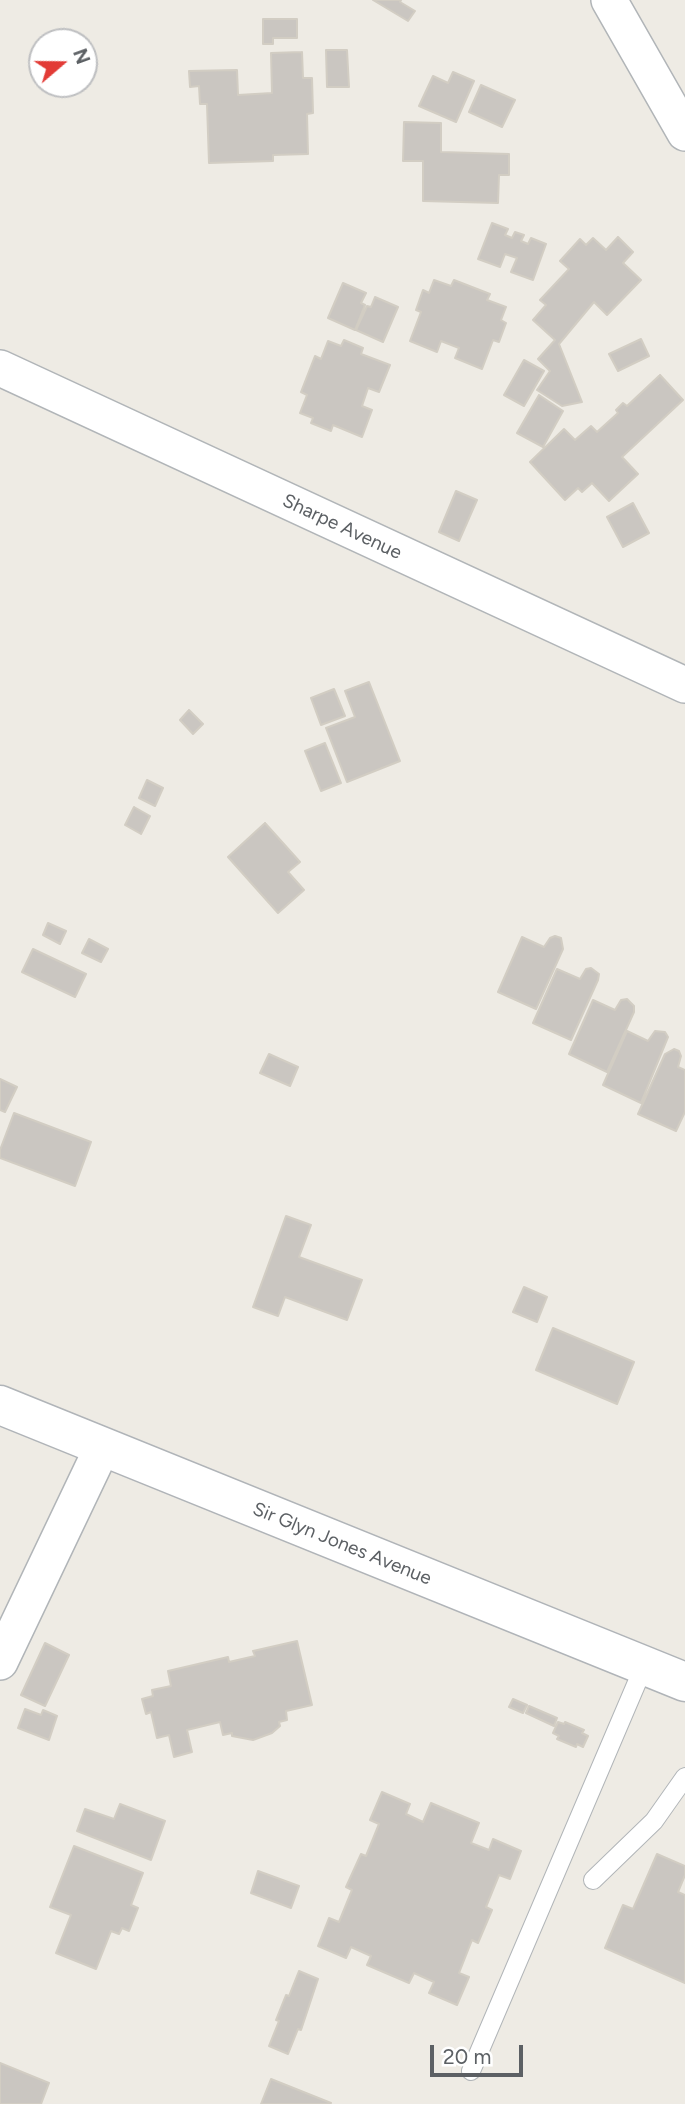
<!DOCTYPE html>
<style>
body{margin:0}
#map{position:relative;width:685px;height:2104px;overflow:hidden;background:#eeebe4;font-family:Figtree,sans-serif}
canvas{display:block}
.north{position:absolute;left:28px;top:28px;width:70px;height:70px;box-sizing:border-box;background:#fff;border:2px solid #bebfc1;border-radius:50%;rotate:70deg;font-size:19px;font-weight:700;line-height:28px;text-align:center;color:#5c6064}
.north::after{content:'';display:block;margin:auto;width:24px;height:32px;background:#e23b36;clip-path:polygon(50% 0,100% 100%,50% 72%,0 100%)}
.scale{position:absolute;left:430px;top:2045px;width:93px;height:32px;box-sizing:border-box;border:4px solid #5c6064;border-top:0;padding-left:9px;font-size:21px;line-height:24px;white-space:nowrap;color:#5c6064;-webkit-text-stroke:5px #fff;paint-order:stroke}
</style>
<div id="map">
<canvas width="685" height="2104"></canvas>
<div class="north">N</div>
<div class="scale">20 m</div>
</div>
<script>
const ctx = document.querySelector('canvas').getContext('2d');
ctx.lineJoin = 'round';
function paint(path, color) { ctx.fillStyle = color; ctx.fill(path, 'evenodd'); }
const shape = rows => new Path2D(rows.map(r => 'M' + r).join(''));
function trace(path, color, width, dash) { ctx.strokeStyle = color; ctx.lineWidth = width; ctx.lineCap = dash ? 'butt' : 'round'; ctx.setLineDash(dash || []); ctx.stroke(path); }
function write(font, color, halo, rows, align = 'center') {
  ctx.font = font + ' Figtree,sans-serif'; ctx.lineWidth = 6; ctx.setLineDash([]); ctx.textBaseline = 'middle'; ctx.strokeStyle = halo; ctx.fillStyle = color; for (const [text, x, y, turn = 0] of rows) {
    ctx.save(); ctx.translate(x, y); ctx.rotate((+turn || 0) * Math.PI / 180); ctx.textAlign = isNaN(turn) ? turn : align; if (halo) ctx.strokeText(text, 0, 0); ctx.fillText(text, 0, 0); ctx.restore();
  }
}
const building = shape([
 [373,0,401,0,400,2,415,11,408,21,373,0],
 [263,19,297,19,297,38,273,38,273,44,263,44,263,19],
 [326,50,347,50,349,87,327,87,326,50],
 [302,52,303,78,312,78,313,113,307,114,308,154,273,155,273,161,209,163,207,104,200,104,199,86,190,87,189,71,237,70,238,95,272,93,271,53,302,52],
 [453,72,474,81,456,122,419,106,433,76,448,83,453,72],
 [481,85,515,100,502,127,469,112,481,85],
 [404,122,441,123,441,152,509,154,509,175,499,175,498,203,423,201,423,161,403,161,404,122],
 [492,223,508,229,505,235,512,238,515,232,524,235,521,241,528,244,531,238,546,244,533,280,511,272,517,258,505,254,500,267,478,259,492,223],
 [618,237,633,252,623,263,641,280,607,315,594,302,559,344,582,402,562,406,537,390,550,371,538,359,555,340,533,320,546,305,540,300,569,269,560,261,580,239,586,245,593,238,606,250,618,237],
 [434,280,451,286,454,280,490,294,487,300,506,307,501,320,506,323,499,342,493,340,482,369,455,358,459,348,441,341,437,352,410,341,421,312,416,310,423,290,429,293,434,280],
 [343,283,366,293,361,303,365,305,355,330,328,318,343,283],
 [375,297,398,307,383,342,356,330,367,306,371,307,375,297],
 [641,339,649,356,618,371,609,354,641,339],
 [344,340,363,348,361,354,390,365,379,392,368,388,362,406,372,410,362,437,333,425,331,431,311,423,313,418,300,413,307,395,301,392,315,356,321,359,328,341,341,346,344,340],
 [524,360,544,371,524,406,504,395,524,360],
 [660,375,683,400,622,457,638,474,609,501,592,483,582,492,578,488,565,500,530,462,564,429,575,440,591,426,597,432,618,413,616,410,623,403,627,406,660,375],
 [539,395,563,411,543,447,517,433,539,395],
 [456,491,477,500,459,541,439,532,456,491],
 [633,503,649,533,623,547,607,517,633,503],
 [369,682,400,761,347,782,326,728,355,717,345,691,369,682],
 [334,689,345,716,321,725,311,698,334,689],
 [189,710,203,724,193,734,180,720,189,710],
 [325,743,341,783,321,791,305,751,325,743],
 [147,780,163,788,155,806,139,798,147,780],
 [134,807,150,816,141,834,125,825,134,807],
 [265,823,300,862,288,872,304,890,278,913,228,857,265,823],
 [48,923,66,931,60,944,43,935,48,923],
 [555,936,561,938,563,949,536,1009,498,992,522,937,544,947,550,938,555,936],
 [89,939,108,949,101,962,82,953,89,939],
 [33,949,86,974,75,997,22,972,33,949],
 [591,968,599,974,598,980,571,1040,533,1023,557,969,580,979,586,969,591,968],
 [627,999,634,1006,634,1012,607,1072,569,1054,593,1000,615,1010,621,1000,627,999],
 [627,1031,648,1041,655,1031,665,1032,668,1037,641,1103,603,1085,627,1031],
 [674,1049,679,1051,681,1056,678,1067,685,1070,685,1112,676,1131,638,1114,665,1054,674,1049],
 [269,1054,298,1067,290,1086,260,1073,269,1054],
 [0,1079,17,1087,5,1112,0,1110,0,1079],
 [14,1113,91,1142,75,1186,0,1158,0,1150,14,1113],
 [286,1216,311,1225,299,1257,362,1280,347,1320,285,1297,278,1316,253,1307,286,1216],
 [524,1287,547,1297,537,1322,513,1312,524,1287],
 [553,1328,634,1362,617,1404,536,1370,553,1328],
 [297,1641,312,1705,286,1711,287,1720,279,1722,280,1726,272,1733,253,1740,232,1736,232,1733,223,1735,220,1722,187,1730,192,1752,174,1757,169,1735,157,1738,151,1712,146,1714,142,1699,153,1696,152,1690,171,1686,168,1671,228,1657,229,1662,255,1656,253,1651,297,1641],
 [45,1643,69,1655,45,1706,21,1695,45,1643],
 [513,1699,527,1705,523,1713,509,1707,513,1699],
 [529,1706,557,1718,554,1726,526,1713,529,1706],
 [25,1709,41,1715,43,1710,57,1716,49,1740,18,1728,25,1709],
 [558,1722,564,1724,565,1722,584,1730,582,1733,588,1736,583,1747,577,1744,576,1747,557,1739,559,1736,553,1733,558,1722],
 [382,1792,410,1804,406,1814,423,1822,431,1803,479,1823,471,1843,489,1850,493,1839,521,1851,510,1879,499,1875,486,1907,492,1910,478,1943,472,1940,459,1973,469,1977,457,2005,429,1993,434,1982,414,1973,409,1983,367,1965,371,1956,351,1947,346,1958,318,1946,329,1918,339,1922,352,1890,346,1887,361,1854,366,1856,379,1824,370,1820,382,1792],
 [120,1804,165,1821,151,1860,77,1831,85,1809,114,1819,120,1804],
 [74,1846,143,1873,131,1905,138,1908,129,1931,122,1928,119,1934,111,1931,96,1969,56,1953,71,1915,50,1907,74,1846],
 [657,1854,685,1866,685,1875,678,1892,685,1895,685,1983,605,1948,623,1905,633,1909,657,1854],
 [258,1871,299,1886,291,1908,251,1893,258,1871],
 [299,1971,318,1979,301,2030,298,2029,288,2054,269,2046,279,2021,276,2020,286,1995,289,1996,299,1971],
 [0,2063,49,2083,41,2104,0,2104,0,2063],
 [271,2079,331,2103,330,2104,261,2104,271,2079]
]);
paint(building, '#cac6c1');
trace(building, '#d2cdc3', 2);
const service = shape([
 [593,1880,654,1821,685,1777],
 [471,2071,644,1666]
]);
const minor = shape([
 [609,0,685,133],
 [0,368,685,685],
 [0,1662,102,1448]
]);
const secondary = shape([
 [0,1405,685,1682]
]);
trace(service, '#b1b5b8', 20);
trace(minor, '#b1b5b8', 38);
trace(secondary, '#b0b4b8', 41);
trace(service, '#fff', 18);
trace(minor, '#fff', 35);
trace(secondary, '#fff', 38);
write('19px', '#5c6064', '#fff', [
 ["Sharpe Avenue",342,527,25],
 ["Sir Glyn Jones Avenue",342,1544,22]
]);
</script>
